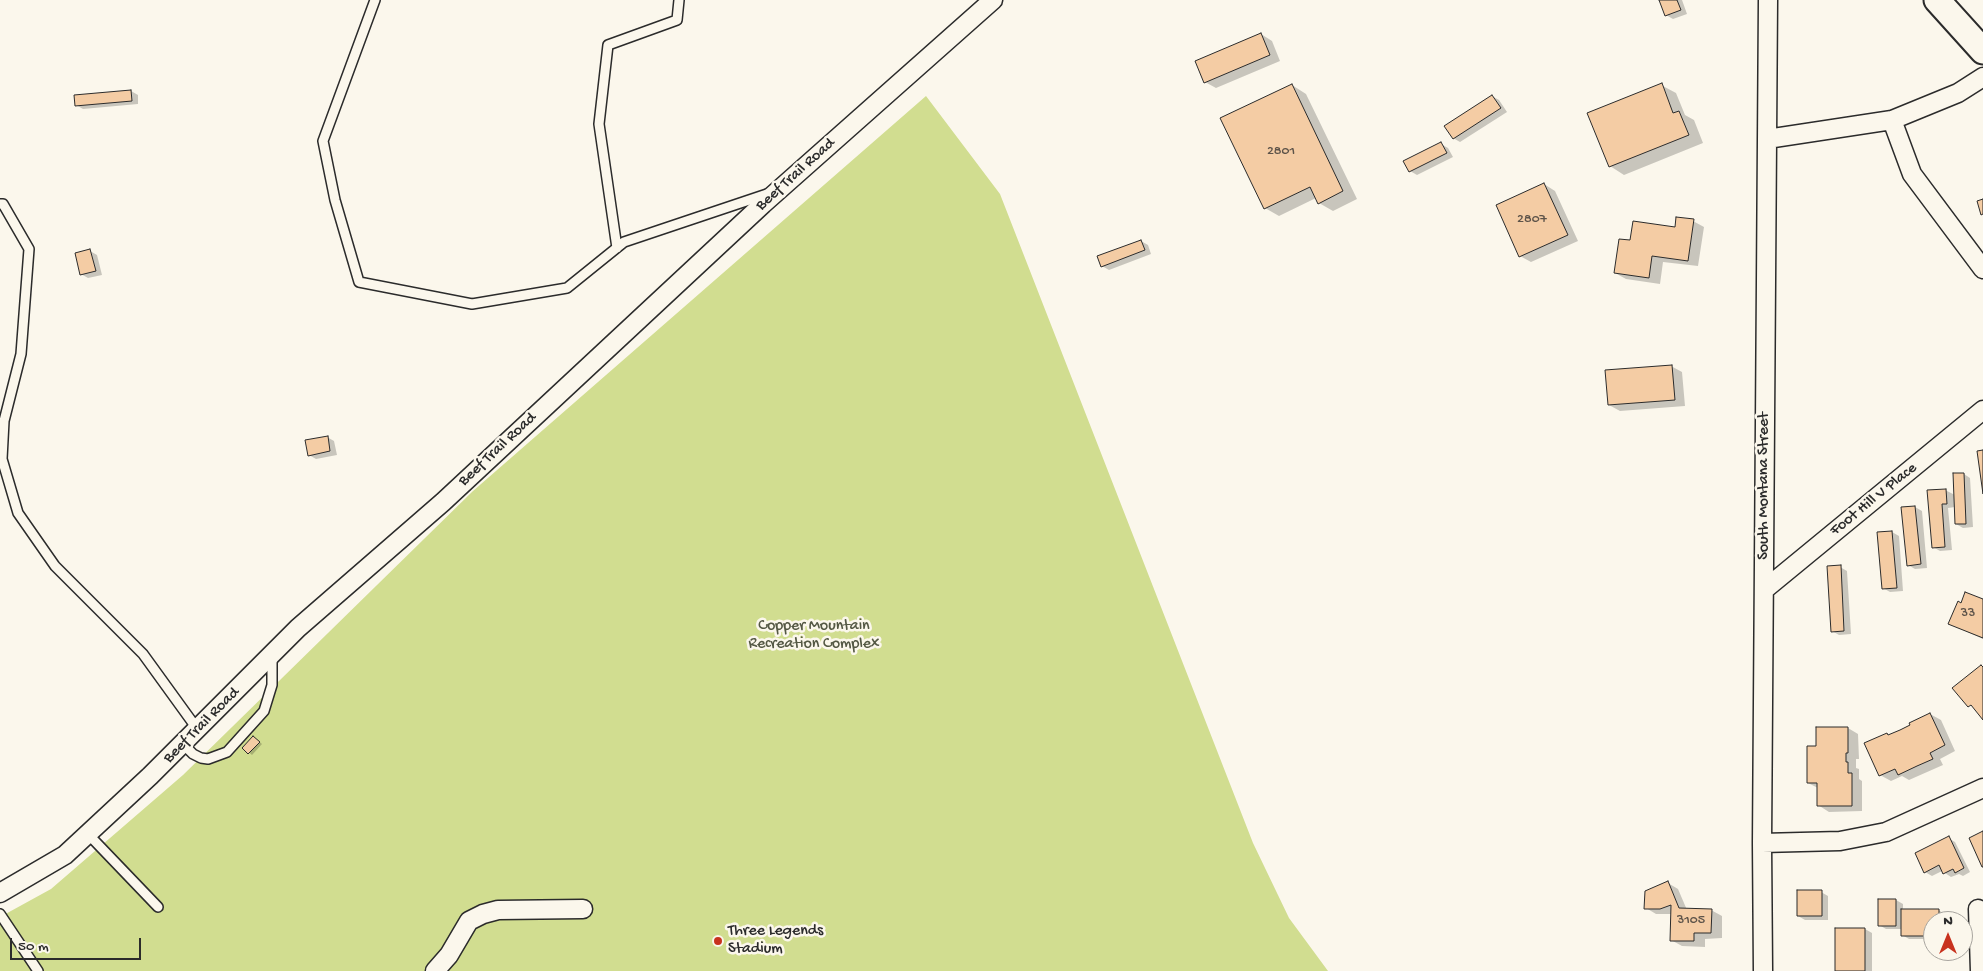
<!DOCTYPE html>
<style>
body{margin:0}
#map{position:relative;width:1983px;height:971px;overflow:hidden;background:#fbf7ec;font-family:"Gochi Hand",sans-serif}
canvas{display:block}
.north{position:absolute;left:1923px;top:911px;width:50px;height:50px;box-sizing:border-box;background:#fbf7ec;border:1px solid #a8a59f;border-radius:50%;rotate:0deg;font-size:14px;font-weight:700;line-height:20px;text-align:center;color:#2b2b2b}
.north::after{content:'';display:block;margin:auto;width:18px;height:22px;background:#c8321e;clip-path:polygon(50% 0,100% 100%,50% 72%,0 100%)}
.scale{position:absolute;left:10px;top:938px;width:131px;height:22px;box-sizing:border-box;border:2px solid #2b2b2b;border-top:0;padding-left:6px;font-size:15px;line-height:18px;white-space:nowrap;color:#2b2b2b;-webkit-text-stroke:4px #fbf7ec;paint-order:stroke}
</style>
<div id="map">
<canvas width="1983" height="971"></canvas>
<div class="north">N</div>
<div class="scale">50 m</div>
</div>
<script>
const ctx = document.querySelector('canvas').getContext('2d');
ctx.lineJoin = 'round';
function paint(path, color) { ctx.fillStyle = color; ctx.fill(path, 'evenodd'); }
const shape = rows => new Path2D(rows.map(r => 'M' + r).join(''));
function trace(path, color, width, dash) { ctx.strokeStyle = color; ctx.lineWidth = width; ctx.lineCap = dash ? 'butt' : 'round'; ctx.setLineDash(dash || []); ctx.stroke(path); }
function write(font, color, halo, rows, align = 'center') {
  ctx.font = font + ' "Gochi Hand",sans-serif'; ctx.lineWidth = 5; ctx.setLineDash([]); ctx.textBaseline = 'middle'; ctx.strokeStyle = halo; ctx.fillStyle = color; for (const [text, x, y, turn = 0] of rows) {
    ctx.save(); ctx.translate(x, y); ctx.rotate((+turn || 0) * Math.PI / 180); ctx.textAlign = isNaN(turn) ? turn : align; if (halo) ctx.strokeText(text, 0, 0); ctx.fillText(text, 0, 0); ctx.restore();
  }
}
paint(shape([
 [926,96,1000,194,1253,843,1289,918,1328,971,0,971,0,917,51,889,183,775,473,491]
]), '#d1dd90');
paint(shape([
 [1661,0,1682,0,1687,14,1673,19,1666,15],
 [1261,34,1272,41,1280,61,1216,88,1205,82],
 [1292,85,1306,94,1357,199,1333,211,1319,203,1316,198,1279,216,1265,208],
 [1661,85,1676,93,1685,115,1694,120,1703,143,1624,175,1610,166],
 [131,91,138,95,138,104,83,109,76,105],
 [1492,96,1499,100,1507,112,1460,142,1453,138],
 [1441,144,1448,148,1453,157,1417,175,1410,171],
 [1544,184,1555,191,1578,241,1531,262,1520,256],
 [1693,221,1704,227,1698,266,1663,262,1660,284,1626,279,1615,273,1631,242,1676,228],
 [1141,241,1148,245,1151,254,1109,270,1102,266],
 [90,251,97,255,102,275,88,278,81,274],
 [1671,366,1682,372,1685,406,1620,411,1609,405],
 [327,437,334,441,337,455,316,459,309,455],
 [1964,474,1970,478,1973,527,1963,528,1956,524,1955,507,1948,508,1952,550,1940,551,1933,547,1928,492,1945,490,1955,495],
 [1915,507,1922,511,1927,568,1915,569,1908,565,1903,509],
 [1892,532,1899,536,1903,591,1890,592,1883,588],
 [1840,567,1847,571,1851,634,1839,635,1832,631],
 [1983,600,1983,639,1950,624,1962,604],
 [1930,714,1941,720,1955,751,1940,759,1943,765,1909,780,1902,776,1891,781,1880,775,1887,734,1889,736],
 [1848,728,1858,734,1859,759,1856,759,1856,768,1859,769,1859,779,1862,781,1862,811,1829,812,1818,805,1818,788,1808,783,1817,747],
 [254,737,262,744,252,755,244,748],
 [1948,838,1955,842,1970,872,1963,876,1959,874,1951,877,1942,871,1932,876,1925,872],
 [1668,883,1678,889,1687,910,1711,910,1722,916,1722,938,1705,939,1705,947,1682,946,1671,940,1672,914,1656,914,1646,908],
 [1821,892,1828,896,1828,920,1805,920,1798,916],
 [1879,900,1896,900,1903,904,1903,910,1938,910,1945,914,1945,921,1933,921,1933,939,1909,939,1902,935,1902,929,1886,929,1879,925],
 [1865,929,1872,933,1872,971,1836,971]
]), '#0003');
const building = shape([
 [1659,0,1677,0,1681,10,1665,16,1659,0],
 [1261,33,1270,55,1204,83,1195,61,1261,33],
 [1662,83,1673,113,1679,111,1689,135,1609,167,1587,113,1662,83],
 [1292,84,1343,191,1318,204,1310,187,1264,209,1220,118,1292,84],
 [131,90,132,101,75,106,74,95,131,90],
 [1492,95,1501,108,1453,139,1444,126,1492,95],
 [1441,142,1447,153,1409,172,1403,161,1441,142],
 [1544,183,1568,235,1519,257,1496,205,1544,183],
 [1983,199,1983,214,1981,215,1977,201,1983,199],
 [1676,217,1694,219,1688,261,1652,256,1649,278,1614,273,1619,239,1630,240,1633,221,1675,227,1676,217],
 [1141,240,1145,250,1101,267,1097,256,1141,240],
 [90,249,96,271,80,275,75,253,90,249],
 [1672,365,1675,400,1608,405,1605,370,1672,365],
 [328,436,330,451,308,456,305,440,328,436],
 [1983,450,1983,494,1977,451,1983,450],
 [1953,473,1964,473,1966,524,1955,524,1953,473],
 [1946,489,1947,504,1942,504,1945,547,1932,548,1927,490,1946,489],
 [1915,506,1921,564,1907,566,1901,507,1915,506],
 [1892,531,1897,588,1882,589,1877,532,1892,531],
 [1841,565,1844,631,1831,632,1827,566,1841,565],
 [1965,592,1983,599,1983,638,1948,624,1958,601,1961,603,1965,592],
 [1981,665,1983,667,1983,720,1971,705,1968,707,1952,688,1981,665],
 [1930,713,1945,745,1930,753,1933,759,1917,766,1898,775,1895,769,1879,776,1864,743,1887,733,1888,735,1900,730,1910,725,1909,723,1930,713],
 [1816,727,1848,727,1848,753,1846,753,1846,762,1848,762,1848,773,1852,773,1852,806,1817,806,1817,783,1807,783,1807,746,1816,746,1816,727],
 [253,736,260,742,248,754,242,748,253,736],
 [1983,831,1983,867,1982,867,1969,838,1983,831],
 [1949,836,1964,868,1955,873,1953,869,1943,874,1939,865,1924,873,1915,853,1949,836],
 [1668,881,1679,908,1712,909,1711,933,1694,933,1694,941,1670,941,1671,905,1660,909,1644,909,1645,891,1668,881],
 [1797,890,1822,890,1822,916,1797,916,1797,890],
 [1878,899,1896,899,1896,926,1878,926,1878,899],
 [1901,909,1939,909,1939,921,1933,921,1933,936,1901,936,1901,909],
 [1835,928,1865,928,1865,971,1835,971,1835,928]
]);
paint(building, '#f4cca4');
trace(building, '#2b2b2b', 1);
const lane = shape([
 [375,0,323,141,335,200,359,282,472,304,567,288,624,242,770,193],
 [0,204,3,204,29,249,21,354,4,421,2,459,18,513,55,566,143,654,198,730],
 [617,248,599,124,608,45,677,20,679,0],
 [183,744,193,754,201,758,208,759,227,752,264,711,272,685,272,657],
 [88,834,158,907],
 [0,914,38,971]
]);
const street = shape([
 [1892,120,1912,174,1983,269],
 [1767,139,1892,120,1958,93,1983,77],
 [1764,590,1983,410],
 [1762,843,1840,841,1886,832,1983,788],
 [0,893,65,855,150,776,298,628,443,502,763,204,993,0],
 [1978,909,1980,971],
 [435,971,449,955,469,921,483,914,498,910,583,909],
 [1763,971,1762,843,1768,0]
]);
const secondary = shape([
 [1937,0,1983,51]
]);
trace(lane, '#2b2b2b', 12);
trace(street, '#2b2b2b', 21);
trace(secondary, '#2b2b2b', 29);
trace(lane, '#fbf7ec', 9);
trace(street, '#fbf7ec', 18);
trace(secondary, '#fbf7ec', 25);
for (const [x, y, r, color] of [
 [718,941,5,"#c8321e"]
]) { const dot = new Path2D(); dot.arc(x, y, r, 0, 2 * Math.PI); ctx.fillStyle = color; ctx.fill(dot); trace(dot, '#fbf7ec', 2); }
write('14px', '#5d5349', null, [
 ["2801",1281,152],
 ["2807",1532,220],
 ["33",1968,614],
 ["3105",1691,921]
]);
write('16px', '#2b2b2b', '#fbf7ec', [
 ["Beef Trail Road",796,175,-42],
 ["Beef Trail Road",498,450,-43],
 ["South Montana Street",1765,486,-90],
 ["Foot Hill V Place",1874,500,-39],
 ["Beef Trail Road",202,726,-45]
]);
write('16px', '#545844', '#fbf7ec', [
 ["Copper Mountain",814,627],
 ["Recreation Complex",814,645]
]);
write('16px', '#2b2b2b', '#fbf7ec', [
 ["Three Legends",728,932],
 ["Stadium",728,950]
], 'left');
</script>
